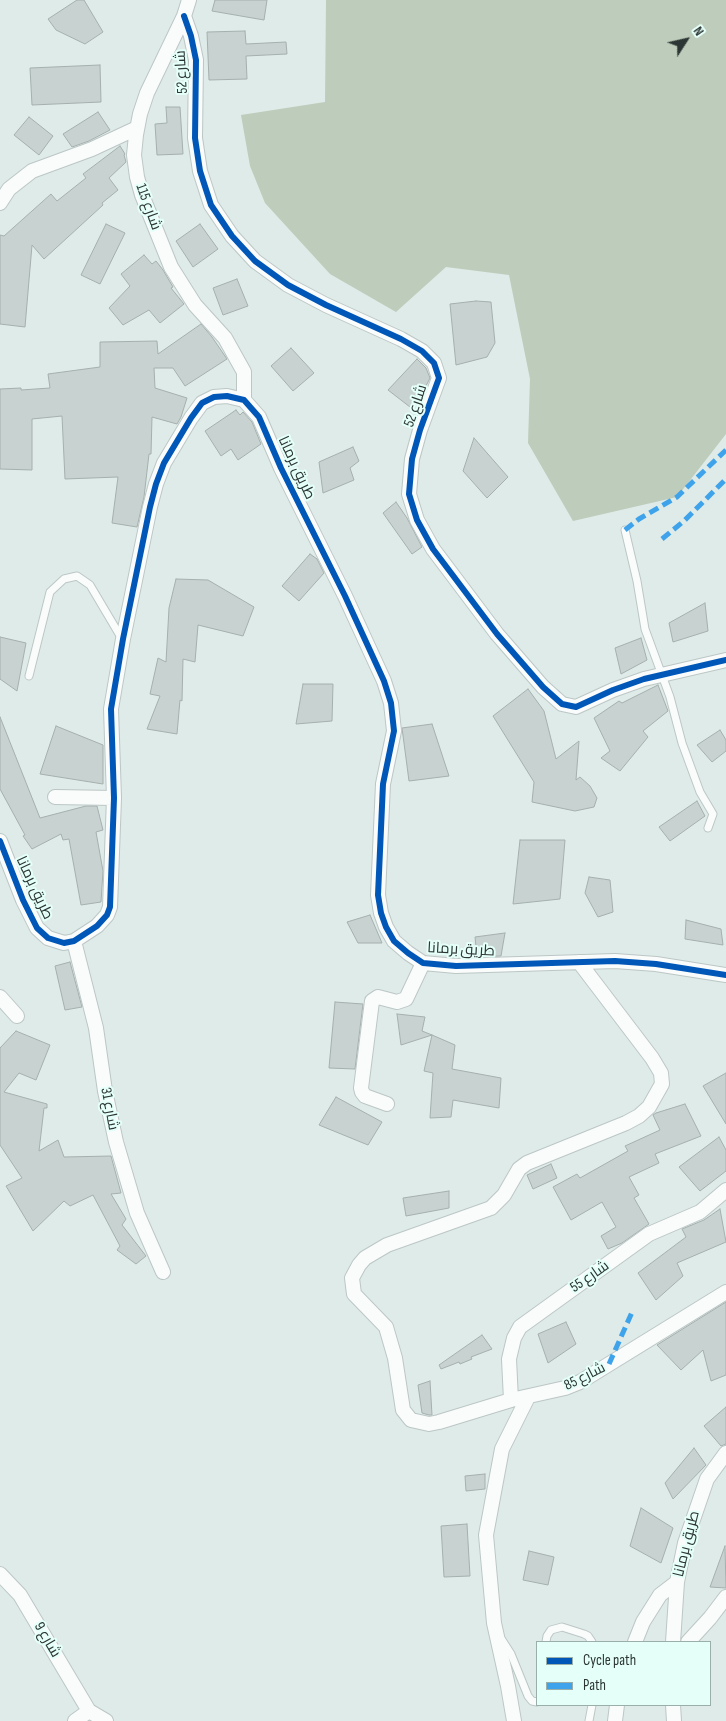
<!DOCTYPE html>
<meta charset="utf-8">
<style>
body{margin:0}
#map{position:relative;width:726px;height:1721px;overflow:hidden;background:#deebe8;font-family:"Sofia Sans Condensed",sans-serif}
canvas{display:block}
.legend{position:absolute;left:536px;top:1641px;width:175px;height:65px;box-sizing:border-box;background:#e5fff9;border:1px solid #9bafaa;margin:0;padding:6px 9px;list-style:none;font-size:15px;color:#2c3634}
.legend li{display:flex;align-items:center;gap:10px;height:25px}
.legend b{width:25px;border:1px solid #9bafaa}
.north{position:absolute;left:661px;top:15px;width:50px;height:50px;-webkit-text-stroke:4px #e5fff9;paint-order:stroke;rotate:55deg;font-size:14px;font-weight:700;line-height:20px;text-align:center;color:#2c3634}
.north::after{content:'';display:block;margin:auto;width:18px;height:22px;background:#2c3634;clip-path:polygon(50% 0,100% 100%,50% 72%,0 100%)}
</style>
<div id="map">
<canvas width="726" height="1721"></canvas>
<ul class="legend">
<li><b style="height:6px;background:#0057b8"></b>Cycle path</li>
<li><b style="height:6px;background:#3ea3eb"></b>Path</li>
</ul>
<div class="north">N</div>
</div>
<script>
const ctx = document.querySelector('canvas').getContext('2d');
ctx.lineJoin = 'round';
function paint(path, color) { ctx.fillStyle = color; ctx.fill(path, 'evenodd'); }
const shape = rows => new Path2D(rows.map(r => 'M' + r).join(''));
function trace(path, color, width, dash) { ctx.strokeStyle = color; ctx.lineWidth = width; ctx.lineCap = dash ? 'butt' : 'round'; ctx.setLineDash(dash || []); ctx.stroke(path); }
function write(font, color, halo, rows, align = 'center') {
  ctx.font = font + ' "Sofia Sans Condensed",Cairo,sans-serif'; ctx.lineWidth = 4; ctx.setLineDash([]); ctx.textBaseline = 'middle'; ctx.strokeStyle = halo; ctx.fillStyle = color; for (const [text, x, y, turn = 0] of rows) {
    ctx.save(); ctx.translate(x, y); ctx.rotate((+turn || 0) * Math.PI / 180); ctx.textAlign = isNaN(turn) ? turn : align; if (halo) ctx.strokeText(text, 0, 0); ctx.fillText(text, 0, 0); ctx.restore();
  }
}
paint(shape([
 [326,0,726,0,726,434,677,497,573,521,528,443,530,379,509,275,446,267,396,312,330,274,265,203,250,166,241,115,325,102]
]), '#beccbb');
const building = shape([
 [77,0,84,0,103,32,85,44,56,30,48,19,77,0],
 [215,0,267,0,264,20,212,11,215,0],
 [245,31,246,44,286,42,287,54,246,56,247,79,209,80,207,32,245,31],
 [100,65,101,102,32,105,30,68,100,65],
 [166,107,180,107,183,154,157,155,155,124,167,123,166,107],
 [98,112,110,130,89,141,72,147,63,134,98,112],
 [29,117,53,136,39,155,14,135,29,117],
 [120,146,125,154,124,155,126,162,109,178,118,190,102,203,103,205,44,259,32,245,25,327,0,324,0,235,4,236,51,194,57,201,86,178,83,174,120,146],
 [106,224,125,233,100,284,81,275,106,224],
 [200,224,218,249,193,267,176,241,200,224],
 [144,255,152,264,156,261,163,270,173,287,171,288,184,304,160,323,149,310,123,325,109,308,130,286,121,274,144,255],
 [237,279,248,306,223,315,213,288,237,279],
 [476,301,491,302,495,343,487,357,456,365,450,304,476,301],
 [201,324,212,337,227,359,185,386,173,368,154,368,155,388,187,398,181,417,177,424,152,417,151,454,149,454,144,497,137,527,112,523,118,477,65,479,62,416,32,419,32,470,0,469,0,389,21,388,21,390,50,388,48,374,100,367,100,342,157,341,158,354,201,324],
 [291,348,314,373,293,391,271,366,291,348],
 [417,359,426,368,430,378,427,384,410,407,388,390,417,359],
 [236,410,240,415,243,412,252,422,261,444,238,460,231,449,221,456,205,431,236,410],
 [474,438,508,477,487,498,463,471,474,438],
 [353,447,359,461,350,468,354,480,323,493,319,462,353,447],
 [396,502,407,518,422,547,412,554,383,513,396,502],
 [310,554,317,559,324,573,299,601,282,586,310,554],
 [176,579,208,580,254,607,243,636,198,625,195,662,183,659,182,701,180,700,177,734,147,729,160,696,150,694,158,658,166,662,169,608,176,579],
 [705,603,708,631,673,642,669,623,705,603],
 [0,637,26,643,17,691,0,679,0,637],
 [641,638,647,660,621,674,615,648,641,638],
 [303,684,333,684,332,721,296,724,303,684],
 [658,685,668,711,643,731,648,737,620,771,601,758,610,751,594,718,619,701,622,703,658,685],
 [528,689,544,711,556,759,579,741,576,780,580,777,590,786,597,798,594,807,575,811,532,802,534,782,493,716,528,689],
 [0,717,40,818,86,806,97,806,103,830,96,832,103,871,101,902,81,905,69,839,63,840,61,834,32,849,23,836,25,835,0,789,0,717],
 [432,724,449,776,409,781,402,728,432,724],
 [56,726,103,745,103,784,40,774,56,726],
 [720,730,726,740,726,751,712,762,697,745,720,730],
 [697,801,705,816,670,841,659,827,697,801],
 [520,840,565,840,560,899,513,904,520,840],
 [589,877,610,880,613,912,598,917,585,893,589,877],
 [370,915,382,943,358,943,347,922,370,915],
 [686,920,721,929,723,945,685,939,686,920],
 [505,933,501,956,477,957,475,937,505,933],
 [70,962,82,1007,65,1010,55,966,70,962],
 [335,1002,363,1004,355,1069,329,1068,335,1002],
 [397,1014,425,1017,422,1031,432,1035,401,1045,397,1014],
 [16,1031,50,1045,36,1080,19,1073,4,1092,47,1104,47,1108,44,1108,39,1151,58,1140,64,1157,111,1156,121,1193,111,1194,126,1219,122,1225,146,1256,136,1264,117,1250,120,1246,93,1195,70,1206,64,1201,33,1231,6,1186,22,1178,0,1145,0,1048,16,1031],
 [432,1035,455,1045,452,1069,501,1078,499,1108,453,1100,451,1117,430,1118,433,1073,424,1071,432,1035],
 [726,1073,726,1124,703,1086,726,1073],
 [336,1097,382,1122,368,1145,319,1125,336,1097],
 [685,1104,701,1136,655,1154,659,1163,629,1177,639,1195,634,1198,649,1224,622,1243,608,1249,601,1236,616,1227,602,1202,571,1220,553,1187,577,1174,580,1178,628,1151,625,1146,660,1130,653,1115,656,1113,685,1104],
 [719,1137,726,1150,726,1171,700,1191,679,1167,719,1137],
 [551,1164,557,1178,533,1189,527,1175,551,1164],
 [449,1191,449,1208,406,1216,403,1198,449,1191],
 [720,1209,726,1242,677,1263,683,1276,656,1300,638,1273,686,1237,682,1229,704,1220,720,1209],
 [726,1302,726,1375,711,1381,703,1350,681,1370,657,1345,726,1302],
 [566,1322,576,1344,548,1363,538,1334,566,1322],
 [482,1335,492,1349,471,1357,472,1359,460,1364,459,1362,441,1369,439,1365,482,1335],
 [430,1381,432,1415,429,1415,422,1413,418,1385,430,1381],
 [726,1407,726,1444,721,1446,704,1426,726,1407],
 [694,1448,706,1465,673,1499,665,1483,694,1448],
 [485,1474,485,1489,466,1491,465,1476,485,1474],
 [641,1508,673,1528,661,1563,630,1546,641,1508],
 [467,1524,470,1576,444,1577,441,1526,467,1524],
 [725,1546,726,1588,710,1587,725,1546],
 [529,1551,554,1557,548,1585,523,1580,529,1551]
]);
paint(building, '#c7d2d1');
trace(building, '#a5b0ae', 1);
const service = shape([
 [625,530,637,581,645,629,670,697,682,743,700,792,713,814,708,828],
 [29,676,50,592,64,579,77,576,90,585,122,639],
 [502,1640,511,1654,528,1696,532,1701,537,1702],
 [546,1642,547,1636,551,1630,562,1627,584,1634,588,1636,592,1642],
 [589,1721,592,1705]
]);
const minor = shape([
 [189,0,184,16,147,93,140,114,136,135,134,155,137,177,142,195,171,267,195,305,225,338,244,372,244,400],
 [184,16,191,36,196,60,195,138,200,171,211,205,232,236,255,261,288,285,326,305,401,339,422,351,434,363,439,378,420,430,412,459,409,494,417,520,433,549,497,634,543,687,562,704,576,707,613,690,644,679,726,660],
 [0,203,9,189,32,171,92,149,137,128],
 [55,797,114,798],
 [0,841,23,900,37,928,48,938,64,943,74,941,97,926,107,915,110,907,114,798,111,709,123,639,150,507,156,484,164,463,191,418,202,403,214,397,227,396,244,400,259,417,281,468,345,596,384,681,391,703,394,731,383,784,378,895,381,913,386,927,394,941,408,953,423,963,456,966,615,961,656,964,726,975],
 [74,941,96,1028,105,1091,116,1142,137,1213,163,1272],
 [579,962,652,1058,661,1073,662,1084,649,1107,639,1116,626,1123,527,1163,519,1169,504,1195,491,1208,387,1245,365,1258,359,1265,352,1278,354,1294,386,1327,395,1358,403,1410,411,1420,429,1424,439,1422,511,1400,565,1388,580,1382,726,1292],
 [0,997,17,1016],
 [387,1104,365,1096,362,1092,361,1088,372,1001,378,997,397,1002,406,999,423,963],
 [511,1400,509,1359,514,1338,520,1327,649,1234,700,1212,726,1190],
 [0,1574,20,1595,89,1711,106,1721],
 [635,1642,643,1622,660,1595,677,1582],
 [673,1642,677,1582,685,1543,707,1479,726,1453],
 [688,1642,710,1618,726,1597],
 [673,1705,674,1721],
 [75,1721,89,1711],
 [514,1721,508,1686,494,1623,486,1535,502,1449,528,1397],
 [615,1721,617,1705]
]);
trace(service, '#bcc7c5', 9);
trace(minor, '#bcc7c5', 16);
trace(service, '#fafcfc', 7);
trace(minor, '#fafcfc', 14);
trace(shape([
 [625,530,639,519,677,497,726,450],
 [662,539,684,521,726,479],
 [609,1364,633,1310]
]), '#3ea3eb', 5, [10, 5]);
trace(shape([
 [184,16,191,36,196,60,195,138,200,171,211,205,232,236,255,261,288,285,326,305,401,339,422,351,434,363,439,378,420,430,412,459,409,494,417,520,433,549,497,634,543,687,562,704,576,707,613,690,644,679,726,660],
 [0,841,23,900,37,928,48,938,64,943,74,941,97,926,107,915,110,907,114,798,111,709,123,639,150,507,156,484,164,463,191,418,202,403,214,397,227,396,244,400,259,417,281,468,345,596,384,681,391,703,394,731,383,784,378,895,381,913,386,927,394,941,408,953,423,963,456,966,615,961,656,964,726,975]
]), '#0057b8', 6);
write('15px', '#2c3634', '#e5fff9', [
 ["شارع 52",182,72,-93],
 ["شارع 115",148,207,70],
 ["شارع 52",416,406,-71],
 ["طريق برمانا",296,468,65],
 ["طريق برمانا",34,888,65],
 ["طريق برمانا",461,950,3],
 ["شارع 31",109,1109,79],
 ["شارع 55",590,1277,-35],
 ["شارع 85",585,1377,-27],
 ["طريق برمانا",687,1544,-76],
 ["شارع 9",47,1640,60]
]);
</script>
